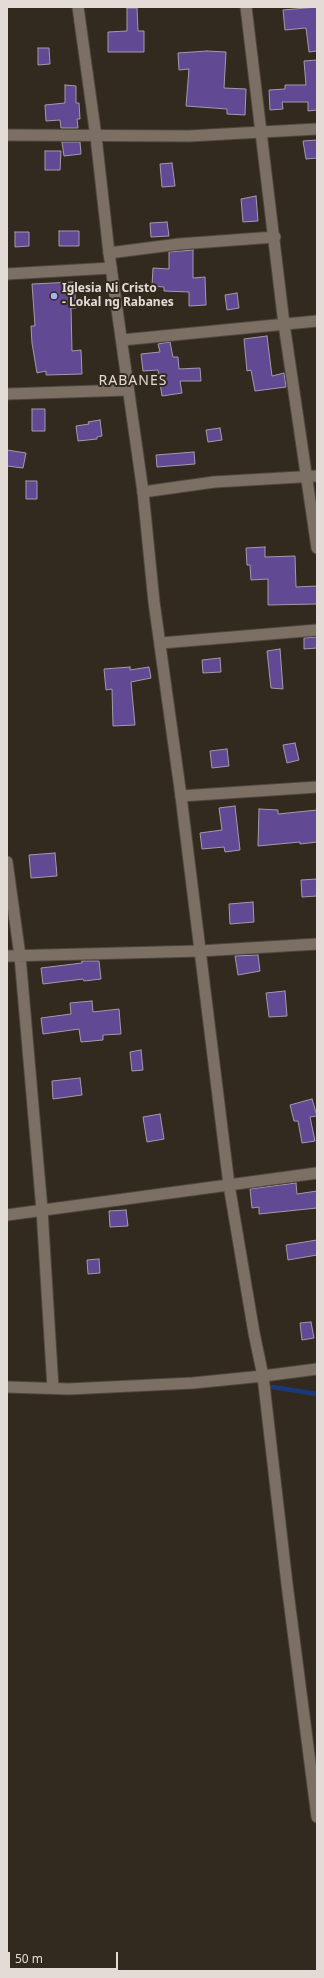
<!DOCTYPE html>
<style>
body{margin:0}
#map{position:relative;width:324px;height:1978px;overflow:hidden;background:#332a1f;font-family:"Noto Sans",sans-serif}
canvas{display:block}
.frame{position:absolute;inset:0;border:8px solid #e3dcd6;pointer-events:none}
.scale{position:absolute;left:8px;top:1952px;width:110px;height:18px;box-sizing:border-box;border:2px solid #e3dcd6;border-top:0;padding-left:5px;font-size:12px;line-height:14px;white-space:nowrap;color:#e3dcd6;-webkit-text-stroke:3px #332a1f;paint-order:stroke}
</style>
<div id="map">
<canvas width="324" height="1978"></canvas>
<div class="frame"></div>
<div class="scale">50 m</div>
</div>
<script>
const ctx = document.querySelector('canvas').getContext('2d');
ctx.lineJoin = 'round';
const shape = rows => new Path2D(rows.map(r => 'M' + r).join(''));
function trace(path, color, width, dash) { ctx.strokeStyle = color; ctx.lineWidth = width; ctx.lineCap = dash ? 'butt' : 'round'; ctx.setLineDash(dash || []); ctx.stroke(path); }
function paint(path, color) { ctx.fillStyle = color; ctx.fill(path, 'evenodd'); }
function write(font, color, halo, rows, align = 'center') {
  ctx.font = font + ' "Noto Sans",sans-serif'; ctx.lineWidth = 4; ctx.setLineDash([]); ctx.textBaseline = 'middle'; ctx.strokeStyle = halo; ctx.fillStyle = color; for (const [text, x, y, turn = 0] of rows) {
    ctx.save(); ctx.translate(x, y); ctx.rotate((+turn || 0) * Math.PI / 180); ctx.textAlign = isNaN(turn) ? turn : align; if (halo) ctx.strokeText(text, 0, 0); ctx.fillText(text, 0, 0); ctx.restore();
  }
}
trace(shape([
 [272,1387,317,1394]
]), '#1a397b', 4.5);
const building = shape([
 [317,7,317,51,309,52,306,28,285,30,283,10,317,7],
 [127,8,137,8,138,31,144,31,144,52,108,52,108,32,127,31,127,8],
 [38,48,49,48,50,64,38,65,38,48],
 [207,51,226,52,224,88,246,89,245,115,227,114,227,109,186,106,189,69,179,70,178,53,207,51],
 [317,60,317,110,308,111,308,102,282,102,283,109,270,110,269,90,285,89,285,85,306,85,304,61,317,60],
 [65,85,76,86,76,103,79,103,80,119,77,119,78,128,61,128,60,120,46,121,45,105,65,103,65,85],
 [317,140,317,158,306,159,303,141,317,140],
 [62,142,80,142,81,154,64,156,62,142],
 [45,151,61,151,60,170,45,170,45,151],
 [172,163,175,186,162,187,160,164,172,163],
 [256,196,258,221,243,222,241,199,256,196],
 [167,222,169,236,151,237,150,223,167,222],
 [59,231,79,231,79,246,59,246,59,231],
 [15,232,29,232,29,246,15,247,15,232],
 [193,250,193,278,205,277,206,305,189,306,189,292,164,291,164,287,152,286,153,268,169,269,169,252,193,250],
 [74,282,76,308,71,308,72,351,81,350,82,374,46,375,46,371,37,373,32,343,31,326,35,326,32,284,74,282],
 [237,293,239,308,227,310,225,295,237,293],
 [267,336,272,376,284,373,286,387,255,391,251,370,247,371,244,339,267,336],
 [170,342,173,357,178,357,179,369,200,368,201,381,180,381,182,393,162,396,158,370,143,371,141,354,160,352,158,344,170,342],
 [32,409,45,409,45,431,32,431,32,409],
 [100,420,102,436,97,437,97,439,78,441,76,426,89,424,88,422,100,420],
 [220,428,222,440,208,442,206,430,220,428],
 [7,450,26,453,23,468,7,466,7,450],
 [194,452,195,464,157,467,156,455,194,452],
 [26,481,37,481,37,499,26,499,26,481],
 [265,547,265,557,295,556,296,587,317,586,317,604,268,605,268,579,251,580,250,565,247,565,246,548,265,547],
 [317,637,317,648,304,649,304,638,317,637],
 [280,649,283,689,271,688,267,651,280,649],
 [220,658,221,672,203,673,202,660,220,658],
 [130,667,130,670,149,667,151,678,131,682,135,725,113,726,112,689,106,690,104,669,130,667],
 [295,743,299,760,287,763,283,745,295,743],
 [227,749,229,766,212,768,210,751,227,749],
 [235,806,240,850,225,852,224,847,202,849,200,833,222,830,219,808,235,806],
 [259,809,278,810,278,814,317,810,317,842,300,844,300,842,258,846,259,809],
 [55,853,57,876,31,878,29,855,55,853],
 [317,879,317,896,302,897,301,880,317,879],
 [253,902,254,922,230,924,229,904,253,902],
 [258,955,260,971,238,975,235,956,258,955],
 [82,961,99,961,101,979,84,981,83,979,43,984,41,968,82,963,82,961],
 [285,991,287,1016,269,1017,266,993,285,991],
 [92,1001,93,1012,119,1009,121,1034,103,1035,103,1040,81,1042,79,1029,43,1034,41,1018,71,1014,70,1003,92,1001],
 [141,1050,143,1070,132,1071,130,1052,141,1050],
 [80,1078,82,1095,53,1099,52,1081,80,1078],
 [312,1099,317,1116,310,1117,315,1141,302,1143,298,1121,294,1121,290,1105,312,1099],
 [160,1114,164,1139,147,1142,143,1117,160,1114],
 [296,1183,297,1194,317,1191,317,1208,259,1214,259,1207,252,1208,250,1189,296,1183],
 [126,1210,128,1226,110,1227,109,1211,126,1210],
 [317,1240,317,1255,288,1260,286,1245,317,1240],
 [99,1259,100,1273,88,1274,87,1260,99,1259],
 [311,1322,314,1338,302,1340,300,1323,311,1322]
]);
paint(building, '#614993');
trace(building, '#a09cac', 1);
const minor = shape([
 [246,7,284,324,317,548],
 [7,135,189,136,317,129],
 [109,253,179,244,275,237],
 [7,274,111,268],
 [122,340,317,321],
 [7,394,128,390],
 [143,492,214,482,317,476],
 [161,643,317,630],
 [181,796,317,787],
 [7,862,20,956,42,1210,53,1388],
 [7,956,200,951,317,944],
 [7,1215,317,1173],
 [263,1376,317,1369]
]);
const tertiary = shape([
 [78,7,96,137,109,253,143,492,154,602,181,796,229,1185,254,1333,263,1376,287,1584,317,1817],
 [7,1387,69,1389,193,1383,263,1376]
]);
trace(minor, '#4f473e', 13);
trace(tertiary, '#4f473e', 13);
trace(minor, '#7c7064', 11);
trace(tertiary, '#7c7064', 11);
for (const [x, y, r, color] of [
 [54,296,4,"#a5b1fc"]
]) { const dot = new Path2D(); dot.arc(x, y, r, 0, 2 * Math.PI); ctx.fillStyle = color; ctx.fill(dot); trace(dot, '#332a1f', 1.5); }
write('bold 12px', '#e3dcd6', '#332a1f', [
 ["Iglesia Ni Cristo",62,289],
 ["- Lokal ng Rabanes",62,303]
], 'left');
ctx.letterSpacing = '1px';
write('14px', '#e3dcd6', '#332a1f', [
 ["RABANES",133,381]
]);
ctx.letterSpacing = '0px';
</script>
